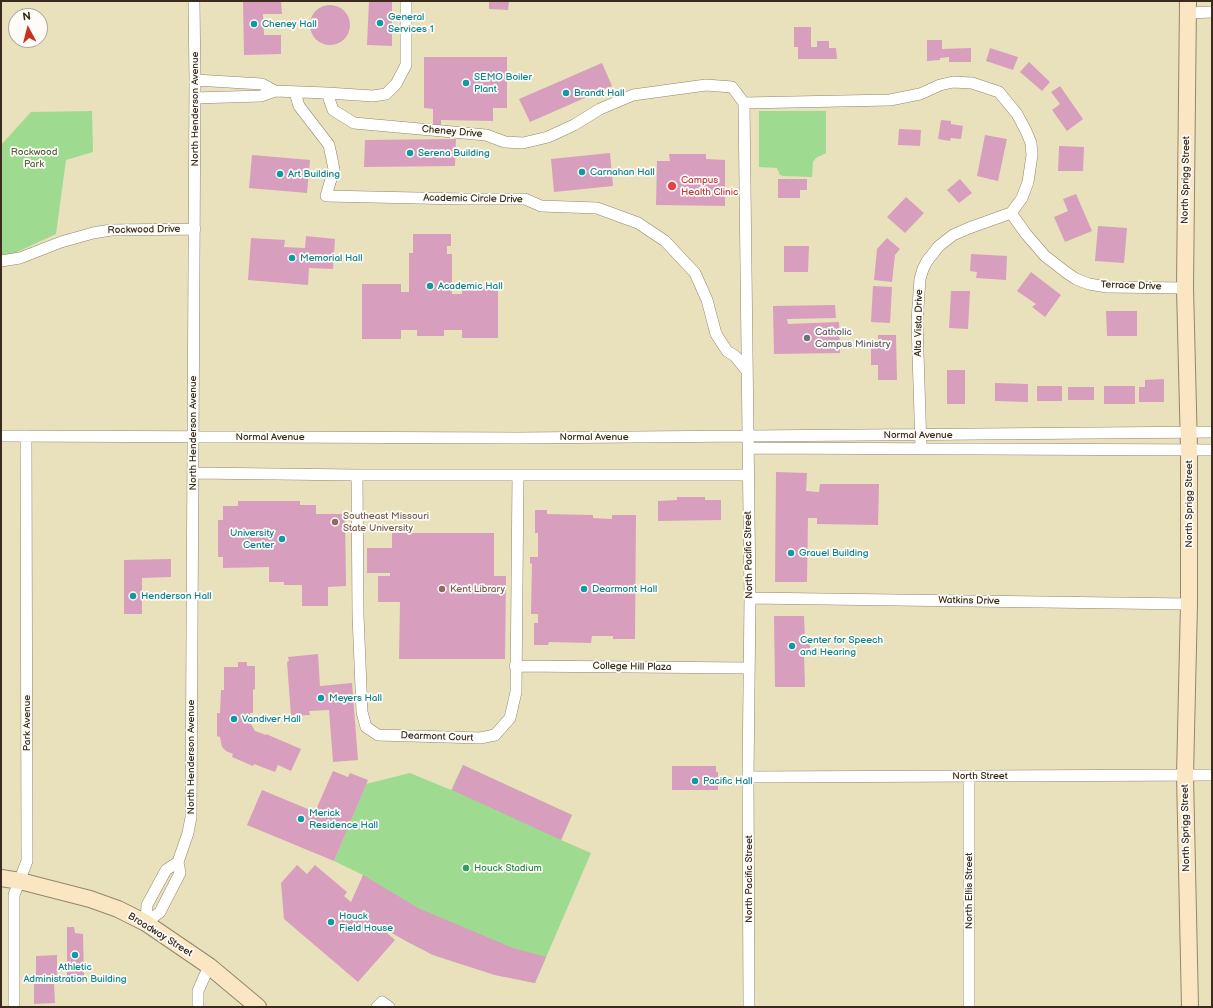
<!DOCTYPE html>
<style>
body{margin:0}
#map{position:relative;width:1213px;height:1008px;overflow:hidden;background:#e8e1bc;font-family:"Balsamiq Sans",sans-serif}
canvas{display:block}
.frame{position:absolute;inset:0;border:2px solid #3b2a1e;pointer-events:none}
.north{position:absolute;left:8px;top:8px;width:40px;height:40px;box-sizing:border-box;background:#fdfcf7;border:1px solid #afa8a0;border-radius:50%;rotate:353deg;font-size:11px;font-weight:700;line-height:16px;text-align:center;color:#3b2a1e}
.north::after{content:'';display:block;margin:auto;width:14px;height:18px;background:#c8321e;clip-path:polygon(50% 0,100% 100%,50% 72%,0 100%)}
</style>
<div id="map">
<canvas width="1213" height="1008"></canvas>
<div class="frame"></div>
<div class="north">N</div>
</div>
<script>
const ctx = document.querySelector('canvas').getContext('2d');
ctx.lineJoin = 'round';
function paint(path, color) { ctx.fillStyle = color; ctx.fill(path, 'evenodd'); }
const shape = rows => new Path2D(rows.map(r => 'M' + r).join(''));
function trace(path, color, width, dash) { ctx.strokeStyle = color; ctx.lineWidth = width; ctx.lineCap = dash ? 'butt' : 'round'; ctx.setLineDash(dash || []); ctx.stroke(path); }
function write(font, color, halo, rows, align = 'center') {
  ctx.font = font + ' "Balsamiq Sans",sans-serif'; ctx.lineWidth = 3.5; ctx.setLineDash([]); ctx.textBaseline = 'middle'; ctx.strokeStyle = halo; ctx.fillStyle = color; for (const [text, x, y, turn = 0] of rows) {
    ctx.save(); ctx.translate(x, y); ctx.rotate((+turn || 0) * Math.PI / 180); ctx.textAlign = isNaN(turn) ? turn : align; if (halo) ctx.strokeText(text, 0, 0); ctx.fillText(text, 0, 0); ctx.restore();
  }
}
paint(shape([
 [92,111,93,152,66,160,56,234,15,253,1,255,1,145,31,112],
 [759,111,826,111,826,153,816,158,813,162,812,177,783,176,780,175,777,168,759,167],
 [463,765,572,815,561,840,591,853,535,983,495,975,433,955,406,941,378,925,363,875,334,861,366,784,410,773,451,790]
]), '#9edb90');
paint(shape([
 [243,1,281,1,282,14,263,14,264,35,281,35,281,54,244,55],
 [369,1,392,1,392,46,367,45],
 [489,1,509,1,508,10,489,9],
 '310 25a20 20 0 1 1 40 0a20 20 0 1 1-40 0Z',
 [794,27,811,27,811,47,817,47,817,41,829,41,829,48,836,48,837,59,798,59,798,47,794,47],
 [927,40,942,40,942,49,971,48,971,62,949,62,949,57,940,58,940,60,927,61],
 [990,48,1018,57,1013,70,986,61],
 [424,57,507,57,507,108,493,108,493,121,441,120,441,125,433,125,433,109,424,108],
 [1029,62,1050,82,1042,91,1020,72],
 [602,63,612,86,530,122,519,99],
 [1060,86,1083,119,1067,131,1052,110,1060,104,1051,92],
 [941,120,951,121,951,124,963,126,961,139,951,138,950,141,938,139],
 [899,129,921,130,920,146,898,145],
 [985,135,1007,139,998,181,977,176],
 [456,139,455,166,364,167,365,140],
 [1059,146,1084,147,1083,171,1058,171],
 [610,153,613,186,554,192,551,159],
 [669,154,706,154,706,159,725,160,725,206,656,205,657,161,670,161],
 [252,155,310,160,307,193,249,188],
 [778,179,807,179,807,190,800,190,800,198,778,198],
 [960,179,972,193,959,203,947,190],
 [1076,194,1092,231,1065,242,1054,217,1068,211,1063,199],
 [906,197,924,213,905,233,887,217],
 [1098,226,1127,228,1124,263,1095,261],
 [413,234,451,234,451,246,447,246,447,254,452,254,452,294,462,294,462,286,498,287,498,338,462,338,462,330,444,330,444,336,417,336,417,330,401,330,401,339,362,339,362,284,401,284,401,292,409,292,409,253,413,253],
 [306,236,335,239,333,269,309,268,308,285,248,280,251,238,285,240,284,247,305,248],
 [887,238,900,249,895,255,892,282,874,280,877,249],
 [784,246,809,246,808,272,784,272],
 [971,254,1007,256,1006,280,976,278,977,272,970,271],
 [1031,272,1061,295,1045,317,1032,307,1036,304,1017,291],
 [873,286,892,287,890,323,871,322],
 [951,291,970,291,968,329,949,328],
 [835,305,836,318,787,319,788,324,839,322,840,353,774,354,773,306],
 [1106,311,1137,311,1137,336,1107,336],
 [878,335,896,335,897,380,878,380,878,365,871,365,871,342,878,342],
 [947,370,965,370,965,404,947,404],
 [1164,379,1164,402,1139,402,1139,387,1145,387,1145,380],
 [995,383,1028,384,1028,402,995,401],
 [1037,386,1062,386,1062,401,1037,401],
 [1104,386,1135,386,1135,404,1104,404],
 [1068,387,1094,387,1094,400,1068,400],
 [776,472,807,473,806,491,819,492,820,484,879,484,878,525,817,524,817,518,808,518,807,582,775,582],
 [677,497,705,497,705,500,721,500,721,520,658,521,658,501,677,500],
 [238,501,300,501,300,505,316,505,316,514,345,514,346,586,328,587,328,606,302,606,302,585,284,585,284,582,269,582,269,567,223,568,223,557,218,557,218,520,223,520,223,506,238,506],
 [535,510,547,510,547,514,593,515,593,518,612,519,612,515,636,515,635,639,613,639,613,636,592,636,591,643,549,642,548,645,534,645,534,623,538,623,538,614,531,614,532,564,530,563,530,557,538,557,538,533,535,533],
 [392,533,494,533,494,576,506,576,505,659,399,659,400,602,378,602,378,576,390,576,390,573,367,573,367,548,392,548],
 [171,559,171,577,142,578,142,614,124,614,124,560],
 [774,616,804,616,805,639,810,639,810,654,804,654,805,687,775,687],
 [318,654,320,686,352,683,358,760,333,762,329,710,309,711,310,715,291,716,287,662,289,661,288,657],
 [238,662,247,662,247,666,255,666,255,689,253,690,253,713,250,713,251,724,255,731,266,735,266,734,301,749,291,771,278,765,275,772,254,764,253,766,232,757,233,754,226,751,222,747,220,737,217,736,217,713,220,713,221,690,224,690,224,667,238,667],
 [463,765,572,815,561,840,452,790],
 [672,766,716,766,716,772,718,772,718,790,672,790],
 [333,771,348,777,350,773,368,780,334,861,247,825,262,790,315,812],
 [297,865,307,874,315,865,347,892,344,896,351,902,363,875,418,908,513,948,546,957,535,983,495,975,433,955,406,941,378,925,395,940,358,982,284,919,281,883],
 [67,927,74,927,75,933,83,934,84,977,67,977],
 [57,955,57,976,36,976,36,956],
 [34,984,54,984,55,1003,34,1004]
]), '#d89ebe');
const street = shape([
 [1188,13,1212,12],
 [195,80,262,84,275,91,327,93,333,110,354,123,486,135,505,142,523,143,548,137,574,125,600,109,633,95,706,85,732,87,744,103],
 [295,92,299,106,329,145,334,169,326,196,463,199,525,199,541,206,597,208,638,223,665,241,695,273,707,300,716,334,727,351,735,356,747,371],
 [327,93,373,96,386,94,396,84,406,65,406,1],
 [195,98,261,96,275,91],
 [744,103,750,598,748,777,749,1007],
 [744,103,890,100,920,94,940,85,953,82,972,83,999,92,1017,114,1026,131,1031,143,1032,155,1028,182,1022,198,1011,213,969,228,953,235,939,246,927,261,923,269,920,279,917,321,921,448],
 [1011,213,1026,234,1045,256,1067,273,1076,279,1089,284,1107,287,1185,288],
 [1,261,20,258,61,242,93,233,111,230,195,229],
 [1,436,518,438,1212,432],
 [748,448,1212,450],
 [193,473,357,475,748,475],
 [357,475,358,615,362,712,366,727,378,735,480,738,495,735,510,718,516,692,518,475],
 [750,598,1189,604],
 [515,666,749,668],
 [969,776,969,1007],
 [748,777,1212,775],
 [146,923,160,912,180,873,178,862,188,833,191,817,195,80,194,1],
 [146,923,147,905,166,870,178,862],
 [14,1007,14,895,27,861,26,436],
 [198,1007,198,991,209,966],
 [377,1007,382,1002,389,1007]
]);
const secondary = shape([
 [1188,1,1185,288,1189,449,1189,604,1185,775,1190,1007],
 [1,878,20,881,90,899,118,909,146,923,209,966,258,1007]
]);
trace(street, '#92866d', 12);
trace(secondary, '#92866d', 18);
trace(street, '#fff', 11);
trace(secondary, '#fbe6c4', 16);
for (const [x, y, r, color] of [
 [380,23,4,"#0f9aa8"],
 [254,24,4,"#0f9aa8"],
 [466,83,4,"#0f9aa8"],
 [566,93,4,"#0f9aa8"],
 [410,153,4,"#0f9aa8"],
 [582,172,4,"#0f9aa8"],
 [280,174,4,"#0f9aa8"],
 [672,186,5,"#e0444e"],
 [292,258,4,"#0f9aa8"],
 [430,286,4,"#0f9aa8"],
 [807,338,4,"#6b7280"],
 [335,522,4,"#8d6e63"],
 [282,539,4,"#0f9aa8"],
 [791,553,4,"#0f9aa8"],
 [442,589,4,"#8d6e63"],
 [584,589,4,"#0f9aa8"],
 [133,596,4,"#0f9aa8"],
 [792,646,4,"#0f9aa8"],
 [321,698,4,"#0f9aa8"],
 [234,719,4,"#0f9aa8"],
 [695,781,4,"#0f9aa8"],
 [301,819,4,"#0f9aa8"],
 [466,868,4,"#2e9e5b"],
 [331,922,4,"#0f9aa8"],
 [75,955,4,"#0f9aa8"]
]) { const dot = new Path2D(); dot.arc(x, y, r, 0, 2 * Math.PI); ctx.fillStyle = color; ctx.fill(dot); trace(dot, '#fdfcf7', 1.5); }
write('10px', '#0d838f', '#fdfcf7', [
 ["General",388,17],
 ["Services 1",388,29],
 ["Cheney Hall",262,24],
 ["SEMO Boiler",474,77],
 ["Plant",474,89],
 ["Brandt Hall",574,93],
 ["Serena Building",418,153],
 ["Carnahan Hall",590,172],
 ["Art Building",288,174],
 ["Memorial Hall",300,258],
 ["Academic Hall",438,286],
 ["University",274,533,"right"],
 ["Center",274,545,"right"],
 ["Grauel Building",799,553],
 ["Dearmont Hall",592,589],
 ["Henderson Hall",141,596],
 ["Center for Speech",800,640],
 ["and Hearing",800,652],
 ["Meyers Hall",329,698],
 ["Vandiver Hall",242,719],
 ["Pacific Hall",703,781],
 ["Merick",309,813],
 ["Residence Hall",309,825],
 ["Houck",339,916],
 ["Field House",339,928],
 ["Athletic",75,967,"center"],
 ["Administration Building",75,979,"center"]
], 'left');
write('10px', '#3b2a1e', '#fdfcf7', [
 ["North Henderson Avenue",195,109,-90],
 ["Cheney Drive",452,132,5],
 ["North Sprigg Street",1186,180,-89],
 ["Academic Circle Drive",473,199,1],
 ["Rockwood Drive",144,230,-1],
 ["Terrace Drive",1131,286,2],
 ["Alta Vista Drive",919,323,-89],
 ["North Henderson Avenue",193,433,-90],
 ["Normal Avenue",918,435],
 ["Normal Avenue",270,437],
 ["Normal Avenue",594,437],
 ["North Sprigg Street",1189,504,-90],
 ["North Pacific Street",749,555,-91],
 ["Watkins Drive",969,601,1],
 ["College Hill Plaza",632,667,1],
 ["Park Avenue",27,723,-90],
 ["Dearmont Court",437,737,2],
 ["North Henderson Avenue",191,757,-90],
 ["North Street",980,776],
 ["North Sprigg Street",1186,828,-91],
 ["North Pacific Street",749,879,-90],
 ["North Ellis Street",969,891,-90],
 ["Broadway Street",160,935,32]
]);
write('10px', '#595f40', '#fdfcf7', [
 ["Rockwood",34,152],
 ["Park",34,164]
]);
write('10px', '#be3a42', '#fdfcf7', [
 ["Campus",681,180],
 ["Health Clinic",681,192]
], 'left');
write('10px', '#5b616d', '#fdfcf7', [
 ["Catholic",815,332],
 ["Campus Ministry",815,344]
], 'left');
write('10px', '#785e54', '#fdfcf7', [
 ["Southeast Missouri",343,516],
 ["State University",343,528],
 ["Kent Library",450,589]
], 'left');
write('10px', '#27864d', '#fdfcf7', [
 ["Houck Stadium",474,868]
], 'left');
</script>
